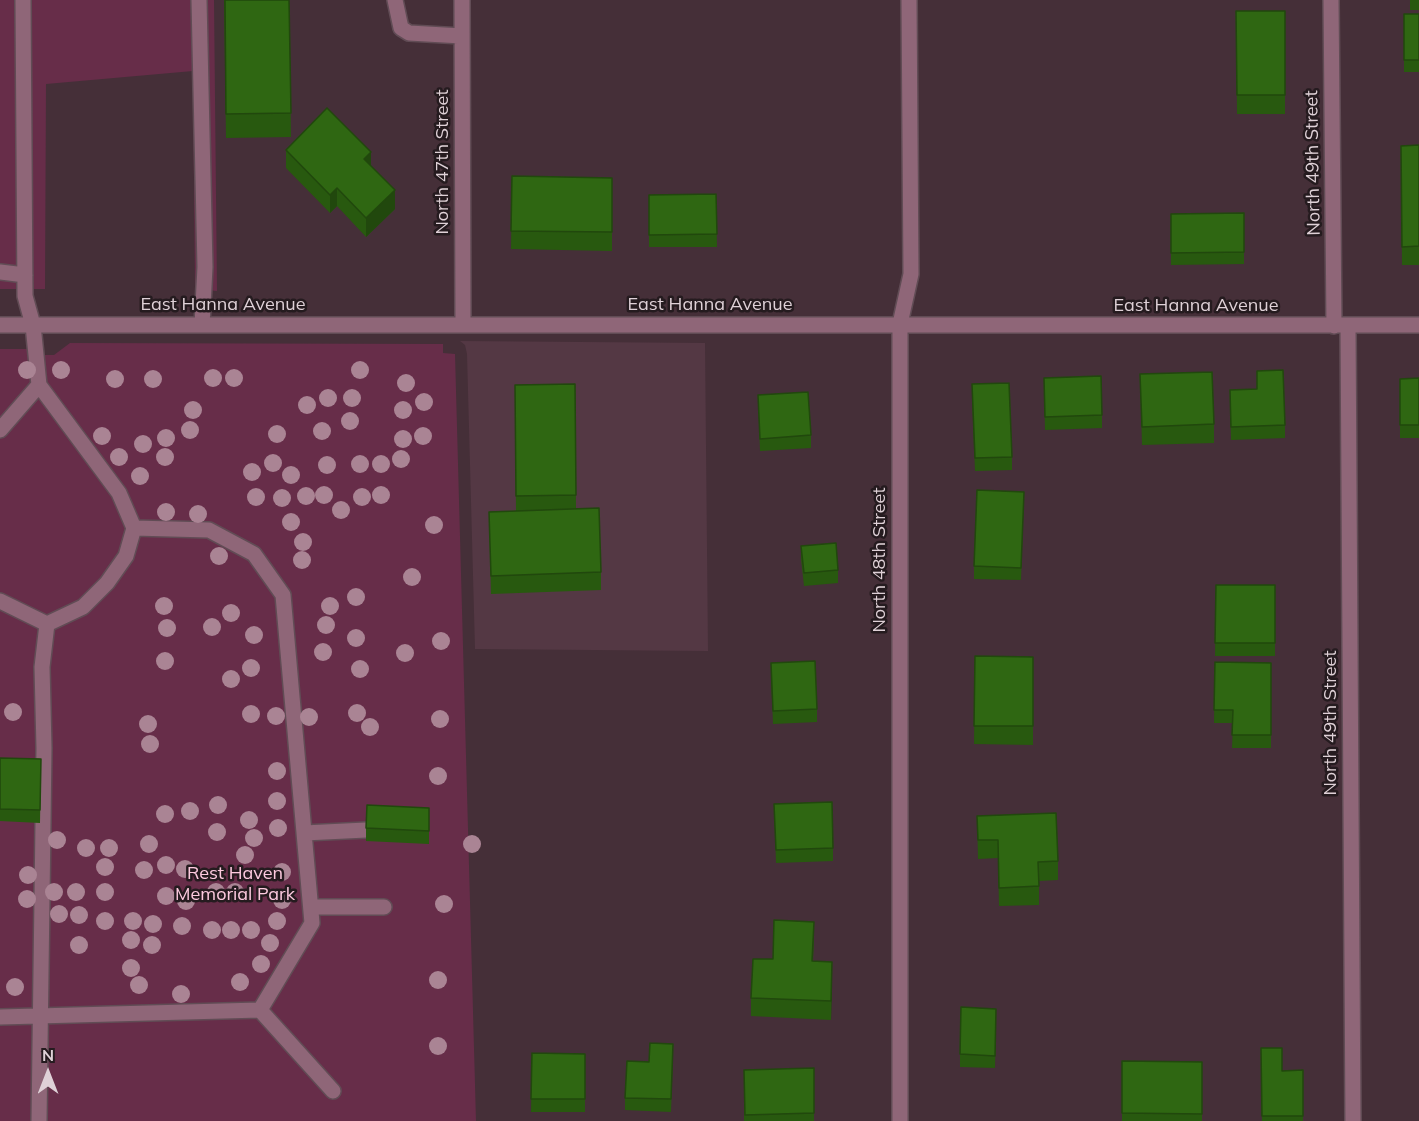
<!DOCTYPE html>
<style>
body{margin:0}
#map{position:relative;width:1419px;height:1121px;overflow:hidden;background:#452f38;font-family:Mulish,sans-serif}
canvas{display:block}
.north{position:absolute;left:18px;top:1043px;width:60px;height:60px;-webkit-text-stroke:4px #251b1f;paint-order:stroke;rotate:0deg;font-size:16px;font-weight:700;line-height:24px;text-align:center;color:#dfd1d7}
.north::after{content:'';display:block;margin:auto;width:21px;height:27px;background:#dfd1d7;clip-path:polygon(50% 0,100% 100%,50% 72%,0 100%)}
</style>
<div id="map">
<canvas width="1419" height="1121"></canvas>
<div class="north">N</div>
</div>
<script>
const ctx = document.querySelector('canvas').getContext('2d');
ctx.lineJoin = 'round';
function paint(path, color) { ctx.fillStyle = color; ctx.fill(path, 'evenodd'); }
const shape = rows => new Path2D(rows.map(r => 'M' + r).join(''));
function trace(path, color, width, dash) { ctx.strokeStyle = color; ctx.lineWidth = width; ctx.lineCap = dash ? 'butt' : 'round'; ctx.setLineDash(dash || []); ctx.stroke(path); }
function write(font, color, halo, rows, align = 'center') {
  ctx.font = font + ' Mulish,sans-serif'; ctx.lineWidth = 5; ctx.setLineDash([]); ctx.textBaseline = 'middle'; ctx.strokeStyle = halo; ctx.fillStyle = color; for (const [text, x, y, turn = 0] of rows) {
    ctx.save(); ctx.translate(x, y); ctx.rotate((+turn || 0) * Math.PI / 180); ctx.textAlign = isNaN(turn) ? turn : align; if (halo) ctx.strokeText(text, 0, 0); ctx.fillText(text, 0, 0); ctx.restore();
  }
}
paint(shape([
 [460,341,705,343,708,651,475,649,467,354,465,345]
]), '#543844');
paint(shape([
 [0,0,214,0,217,291,195,289,193,71,46,84,45,289,0,289],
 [70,343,443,344,443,353,455,354,476,1121,0,1121,0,349,27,349,29,355,54,355]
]), '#672d49');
const minor = shape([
 [199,0,205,267,202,325],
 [395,0,401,28,409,33,462,36],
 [462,0,463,324],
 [1331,0,1334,326],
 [0,272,25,275],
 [0,325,1419,325],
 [1348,326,1353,1121],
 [39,385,119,493,134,528,126,556,107,583,83,607,47,624],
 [0,430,39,385,33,325,25,296,23,0],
 [0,601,47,624,42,667,44,748,39,1121],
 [304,833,366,830],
 [311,907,384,907],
 [260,1010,333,1091],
 [0,1017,260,1010,312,923,283,595,254,554,209,530,134,528],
 [900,1121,900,324,911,274,909,0]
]);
trace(minor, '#614c55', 18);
trace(minor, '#8f6678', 15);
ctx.fillStyle = '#aa8494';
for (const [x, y] of [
 [27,370],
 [61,370],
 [360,370],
 [213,378],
 [234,378],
 [115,379],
 [153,379],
 [406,383],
 [328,398],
 [352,398],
 [424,402],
 [307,405],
 [193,410],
 [403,410],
 [350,421],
 [190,430],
 [322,431],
 [277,434],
 [102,436],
 [423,436],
 [166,438],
 [403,439],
 [143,444],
 [119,457],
 [165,457],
 [401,459],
 [273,463],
 [360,464],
 [381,464],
 [327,465],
 [252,472],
 [291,475],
 [140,476],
 [324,495],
 [381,495],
 [306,496],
 [256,497],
 [362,497],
 [282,498],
 [341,510],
 [166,512],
 [198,514],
 [291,522],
 [434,525],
 [303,542],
 [219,556],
 [302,560],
 [412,577],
 [356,597],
 [164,606],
 [330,606],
 [231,613],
 [326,625],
 [212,627],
 [167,628],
 [254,635],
 [356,638],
 [441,641],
 [323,652],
 [405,653],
 [165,661],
 [251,668],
 [360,669],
 [231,679],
 [13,712],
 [357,713],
 [251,714],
 [276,716],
 [309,717],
 [440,719],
 [148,724],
 [370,727],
 [150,744],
 [277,771],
 [438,776],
 [277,801],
 [218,805],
 [190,811],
 [165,814],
 [249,820],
 [278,828],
 [217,832],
 [254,838],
 [57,840],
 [149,844],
 [472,844],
 [86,848],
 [109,848],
 [245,855],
 [166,865],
 [105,867],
 [185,869],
 [144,870],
 [282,872],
 [28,875],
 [54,892],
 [76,892],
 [105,892],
 [216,892],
 [235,892],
 [166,896],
 [27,899],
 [282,900],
 [186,901],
 [444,904],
 [59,914],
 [79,915],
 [105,921],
 [133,921],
 [277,921],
 [153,924],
 [182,926],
 [212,930],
 [231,930],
 [251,930],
 [131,940],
 [270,943],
 [79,945],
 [152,945],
 [261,964],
 [131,968],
 [438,980],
 [240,982],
 [139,985],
 [15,987],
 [181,994],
 [438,1046]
]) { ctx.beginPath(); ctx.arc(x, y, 9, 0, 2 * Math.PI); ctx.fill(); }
paint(shape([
 [224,0,289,0,291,137,226,138],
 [1410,0,1419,0,1419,10,1410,10],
 [1236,11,1285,11,1285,114,1237,114],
 [1404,14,1419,14,1419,72,1404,72],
 [1419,145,1419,265,1402,265,1401,146],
 [286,150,371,166,395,209,366,237,337,206,330,213,286,168],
 [512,176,612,178,612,251,511,249],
 [716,194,717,247,649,247,649,195],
 [1244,213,1244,264,1171,265,1171,214],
 [1140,374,1214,424,1214,443,1142,445],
 [1419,378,1419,438,1400,438,1400,379],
 [575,384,576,509,601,572,601,590,491,594,489,512,516,511,515,385],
 [1044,390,1102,415,1102,428,1045,430],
 [758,395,811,435,811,448,760,451],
 [972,397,1012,457,1012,470,975,471],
 [1230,403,1285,425,1285,438,1231,440],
 [1024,492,1021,580,974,579,974,566],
 [801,546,838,570,838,583,804,586,801,559],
 [1216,585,1275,585,1275,656,1215,656],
 [975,656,1033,657,1033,745,974,744],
 [1215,662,1271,663,1271,748,1232,748,1233,723,1214,723],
 [771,675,817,709,817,722,773,724],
 [0,758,41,759,40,823,0,821],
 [774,804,833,848,833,861,776,863],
 [429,808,429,844,366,841,366,828],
 [977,816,1058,861,1058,880,1039,881,1039,905,999,906,998,858,978,859],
 [814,940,813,961,832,980,831,1020,751,1016,751,998,773,959],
 [996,1021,995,1068,960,1067,960,1054],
 [1261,1048,1282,1071,1303,1070,1303,1121,1262,1121],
 [532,1053,585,1054,585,1112,531,1112],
 [673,1056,671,1112,625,1110,625,1098,649,1062],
 [1122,1061,1202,1062,1202,1121,1122,1121],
 [814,1068,814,1121,744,1121,744,1070]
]), '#28590f');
paint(shape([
 [371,152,371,171,364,159],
 [337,188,337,206,330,213,330,195],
 [395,190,395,209,366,237,366,218],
 [832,962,832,980,831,1020,831,1001]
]), '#21480d');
const building = shape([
 [225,0,289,0,291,113,226,114,225,0],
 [1236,11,1285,11,1285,95,1237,95,1236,11],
 [1404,14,1419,14,1419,60,1404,60,1404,14],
 [327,108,371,152,364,159,395,190,366,218,337,188,330,195,286,150,327,108],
 [1419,145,1419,246,1402,247,1401,146,1419,145],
 [512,176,612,178,612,232,511,231,512,176],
 [716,194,717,234,649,235,649,195,716,194],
 [1244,213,1244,252,1171,253,1171,214,1244,213],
 [1283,370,1285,425,1231,427,1230,390,1257,389,1257,371,1283,370],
 [1212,372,1214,424,1142,427,1140,374,1212,372],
 [1101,376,1102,415,1045,417,1044,378,1101,376],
 [1419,378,1419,425,1400,425,1400,379,1419,378],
 [1009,383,1012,457,975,458,972,384,1009,383],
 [575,384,576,495,516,496,515,385,575,384],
 [808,392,811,435,760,439,758,395,808,392],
 [977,490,1024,492,1021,568,974,566,977,490],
 [599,508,601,572,491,576,489,512,599,508],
 [836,543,838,570,804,573,801,546,836,543],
 [1216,585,1275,585,1275,643,1215,643,1216,585],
 [975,656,1033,657,1033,726,974,726,975,656],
 [815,661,817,709,773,711,771,663,815,661],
 [1215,662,1271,663,1271,735,1232,735,1233,710,1214,710,1215,662],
 [0,758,41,759,40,810,0,809,0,758],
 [832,802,833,848,776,850,774,804,832,802],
 [367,805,429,808,429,831,366,828,367,805],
 [1056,813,1058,861,1038,862,1039,886,999,888,998,840,978,840,977,816,1056,813],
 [774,920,814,922,812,961,832,962,831,1001,751,998,753,959,773,959,774,920],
 [961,1007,996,1009,995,1056,960,1054,961,1007],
 [650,1043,673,1044,671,1099,625,1098,627,1061,649,1062,650,1043],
 [1261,1048,1282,1048,1282,1071,1303,1070,1303,1116,1262,1116,1261,1048],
 [532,1053,585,1054,585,1099,531,1099,532,1053],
 [1122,1061,1202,1062,1202,1114,1122,1113,1122,1061],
 [814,1068,814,1113,745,1115,744,1070,814,1068]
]);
paint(building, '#2f6712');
trace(building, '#21480d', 1.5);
write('18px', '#dfd1d7', '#251b1f', [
 ["North 47th Street",443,162,-90],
 ["North 49th Street",1313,163,-91],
 ["East Hanna Avenue",223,305],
 ["East Hanna Avenue",710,305],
 ["East Hanna Avenue",1196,306],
 ["North 48th Street",880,560,-90],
 ["North 49th Street",1331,723,-90]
]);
write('18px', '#fdcadf', '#251b1f', [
 ["Rest Haven",235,874],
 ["Memorial Park",235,895]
]);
</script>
